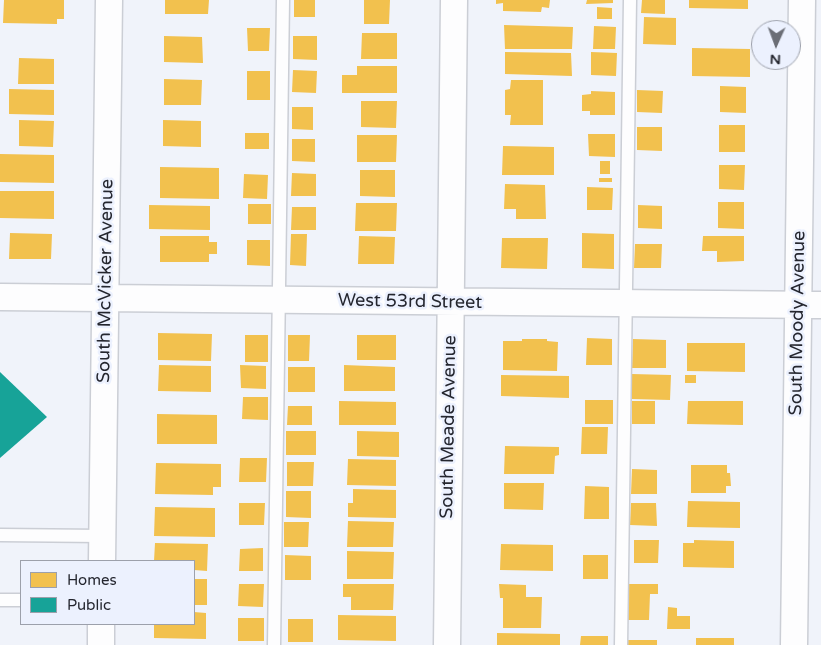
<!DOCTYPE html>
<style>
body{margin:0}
#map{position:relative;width:821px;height:645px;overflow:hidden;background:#f0f3fa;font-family:"Varela Round",sans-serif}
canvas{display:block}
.legend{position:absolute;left:20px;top:560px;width:175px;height:65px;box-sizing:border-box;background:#ecf1fe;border:1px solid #9ca0ab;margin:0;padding:6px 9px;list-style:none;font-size:15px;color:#24262f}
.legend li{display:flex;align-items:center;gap:10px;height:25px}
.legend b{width:25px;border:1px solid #9ca0ab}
.north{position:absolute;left:751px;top:20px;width:50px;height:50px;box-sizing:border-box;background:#ecf1fe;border:1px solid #9ca0ab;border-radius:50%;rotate:182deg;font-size:14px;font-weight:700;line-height:20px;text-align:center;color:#24262f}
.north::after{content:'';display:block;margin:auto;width:18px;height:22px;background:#6b6e76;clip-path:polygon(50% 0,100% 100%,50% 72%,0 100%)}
</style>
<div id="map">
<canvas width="821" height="645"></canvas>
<ul class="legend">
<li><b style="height:14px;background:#f2c14e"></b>Homes</li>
<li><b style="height:14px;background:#17a398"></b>Public</li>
</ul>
<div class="north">N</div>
</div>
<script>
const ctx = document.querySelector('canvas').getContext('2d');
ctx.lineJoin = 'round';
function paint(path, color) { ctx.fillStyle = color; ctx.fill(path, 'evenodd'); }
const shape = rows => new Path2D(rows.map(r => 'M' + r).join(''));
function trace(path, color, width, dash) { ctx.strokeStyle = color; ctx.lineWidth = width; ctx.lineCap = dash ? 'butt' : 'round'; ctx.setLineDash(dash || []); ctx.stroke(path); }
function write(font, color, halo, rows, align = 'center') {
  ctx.font = font + ' "Varela Round",sans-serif'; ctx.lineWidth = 5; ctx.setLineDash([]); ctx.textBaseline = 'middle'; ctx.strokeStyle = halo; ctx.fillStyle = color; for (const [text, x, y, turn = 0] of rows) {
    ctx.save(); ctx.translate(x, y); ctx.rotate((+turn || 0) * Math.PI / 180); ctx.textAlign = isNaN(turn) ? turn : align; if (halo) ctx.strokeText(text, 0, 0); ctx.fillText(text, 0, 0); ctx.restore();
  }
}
paint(shape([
 [4,0,64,0,64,19,57,19,57,24,3,23],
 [165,0,209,0,208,14,165,14],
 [294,0,315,0,315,17,294,17],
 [364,0,390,0,389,24,364,24],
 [496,0,550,0,549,8,542,7,541,12,503,11,503,3,496,4],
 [587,0,613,0,613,3,586,4],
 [642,0,665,0,665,14,641,13],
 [689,0,748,0,748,9,689,8],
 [597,7,612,8,612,19,597,19],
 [644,17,676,18,676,45,643,44],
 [504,25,573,27,572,49,505,49],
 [594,26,616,27,615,49,593,49],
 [247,28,270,28,269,51,248,51],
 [362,33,397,33,397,59,361,59],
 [164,36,202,37,203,63,164,62],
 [293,36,317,36,317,60,293,59],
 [692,48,750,49,750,77,692,76],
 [505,52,571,53,572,76,505,74],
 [591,52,617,53,616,76,591,75],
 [19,58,54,59,54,84,18,84],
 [357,66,397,66,397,93,342,93,342,75,357,75],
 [293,70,317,71,316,93,292,92],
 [247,71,270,71,270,100,247,100],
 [164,79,202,80,201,105,164,105],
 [511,80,543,80,543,125,510,125,511,115,505,115,505,90,510,89],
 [720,86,746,87,746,113,720,112],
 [9,89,54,90,54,115,9,114],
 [637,90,663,91,662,113,637,112],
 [591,91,615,92,615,115,590,115,590,111,582,111,582,95,591,94],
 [361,101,397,101,396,128,361,127],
 [292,107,313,107,313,130,292,129],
 [19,120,54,121,53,147,19,146],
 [163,120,201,121,201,147,163,146],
 [719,125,745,125,745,152,719,152],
 [637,127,662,127,662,151,637,150],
 [245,133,269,133,269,149,245,149],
 [588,134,615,134,615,157,589,156],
 [357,135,397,135,396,162,357,162],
 [292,139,315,139,315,162,292,161],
 [503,146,554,147,554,175,502,175],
 [0,154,54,155,54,183,0,182],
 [600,161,610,161,610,174,600,174],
 [719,165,745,165,744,190,719,189],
 [160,167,219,168,219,199,160,198],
 [360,170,395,170,395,197,360,196],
 [292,173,316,174,316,196,291,196],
 [244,174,268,175,267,199,243,198],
 [599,178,612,178,612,182,599,182],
 [505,184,545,185,546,219,516,219,516,209,504,209],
 [587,187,613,188,612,210,587,210],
 [0,191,54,191,54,219,0,218],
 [718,202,744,202,744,229,718,228],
 [356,203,397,203,396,231,355,231],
 [248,204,271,204,271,224,248,224],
 [149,205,210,206,210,230,149,229],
 [638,205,662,206,662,229,638,228],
 [292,207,316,207,316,230,291,230],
 [10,233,52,234,51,259,9,259],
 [582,233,614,234,614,269,582,268],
 [291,234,307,234,306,266,290,265],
 [160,236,209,236,209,242,217,242,217,254,209,254,209,262,160,262],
 [359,236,395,237,394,264,358,264],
 [703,236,744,236,744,261,717,262,717,251,702,251],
 [502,238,548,238,547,269,501,268],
 [247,240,270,240,270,266,247,265],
 [635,244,662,244,661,268,634,268],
 [158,333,212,334,211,361,158,360],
 [245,335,268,335,268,362,245,362],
 [288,335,310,335,309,361,288,361],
 [357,335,396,335,396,360,357,360],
 [587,338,612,339,612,365,586,365],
 [522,339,547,339,547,341,558,342,557,371,503,370,503,341,522,341],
 [633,339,666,340,666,368,632,368],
 [687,343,745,343,745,372,687,371],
 [159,365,211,366,211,392,158,391],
 [240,365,266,366,266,389,241,388],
 [344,365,395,367,395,391,344,391],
 [288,367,315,367,315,392,288,392],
 [632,374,671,375,670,400,632,399],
 [501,375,569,376,569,398,501,396],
 [685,375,696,375,696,383,685,383],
 [243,397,268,397,268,420,242,419],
 [585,400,613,400,613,424,585,424],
 [339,401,396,402,396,425,339,425],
 [632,401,655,401,655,424,632,424],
 [688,401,743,401,743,425,687,424],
 [288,406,312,406,312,425,287,425],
 [157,414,217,415,217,444,157,444],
 [582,427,608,427,607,454,581,454],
 [286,431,316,431,316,455,286,455],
 [357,431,399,432,399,457,357,456],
 [505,446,559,447,559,455,555,456,554,474,504,474],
 [240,458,267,458,266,482,239,482],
 [348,459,396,460,396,486,347,485],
 [287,462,314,462,313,486,287,486],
 [156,463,221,464,221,487,213,487,213,495,155,494],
 [691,465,727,465,727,473,730,473,731,486,726,486,726,493,691,493],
 [632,469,657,470,657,494,631,494],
 [504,483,544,483,543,510,504,509],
 [585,486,609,487,609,519,584,519],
 [353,489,396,490,396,518,348,517,348,503,353,503],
 [286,491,311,491,311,518,286,517],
 [688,501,740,502,740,528,687,527],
 [239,503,265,503,264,525,239,525],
 [631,503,656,503,657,526,630,525],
 [155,507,215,508,215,537,154,536],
 [348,521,394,522,393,547,347,547],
 [284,522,309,522,308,547,284,547],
 [634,540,659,540,658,563,634,563],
 [694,540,734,541,734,568,683,567,683,543,694,543],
 [155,543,208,544,207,571,194,570,194,561,154,561],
 [501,544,553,545,553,571,500,570],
 [263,548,263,571,239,571,240,549],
 [347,551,394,552,393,579,347,579],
 [285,555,311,556,311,580,285,580],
 [583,555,608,555,608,579,583,579],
 [194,579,207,579,207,605,194,605],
 [239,584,264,584,263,607,238,606],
 [343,584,394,584,393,610,351,610,351,597,343,597],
 [499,584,526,585,526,597,542,597,541,628,503,628,503,598,500,598],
 [627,584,658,584,658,594,650,594,649,620,627,620],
 [668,607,677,608,677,616,690,616,690,629,667,629],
 [194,612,206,613,206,639,154,638,154,624,194,624],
 [338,615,396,616,396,641,338,640],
 [238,618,264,618,264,641,238,641],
 [288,619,313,619,313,642,288,642],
 [497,633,560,634,560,645,497,645],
 [581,636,608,636,608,645,580,645],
 [696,638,734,638,734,645,696,645],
 [628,640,657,640,657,645,628,645]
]), '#f2c14e');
paint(shape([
 [0,372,47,417,0,458]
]), '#17a398');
const lane = shape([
 [0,535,102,536],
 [0,600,21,600],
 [274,645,283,0],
 [621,645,630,0]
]);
const street = shape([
 [0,297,821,305],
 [102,561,109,0],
 [101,645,101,624],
 [447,645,454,0],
 [794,645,802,0]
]);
trace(lane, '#cbced5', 15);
trace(street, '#cbced5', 29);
trace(lane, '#fdfdfe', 12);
trace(street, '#fdfdfe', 26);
write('18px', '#24262f', '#ecf1fe', [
 ["South McVicker Avenue",106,281,-89],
 ["West 53rd Street",410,302,1],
 ["South Moody Avenue",798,323,-89],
 ["South Meade Avenue",449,427,-89]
]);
</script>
